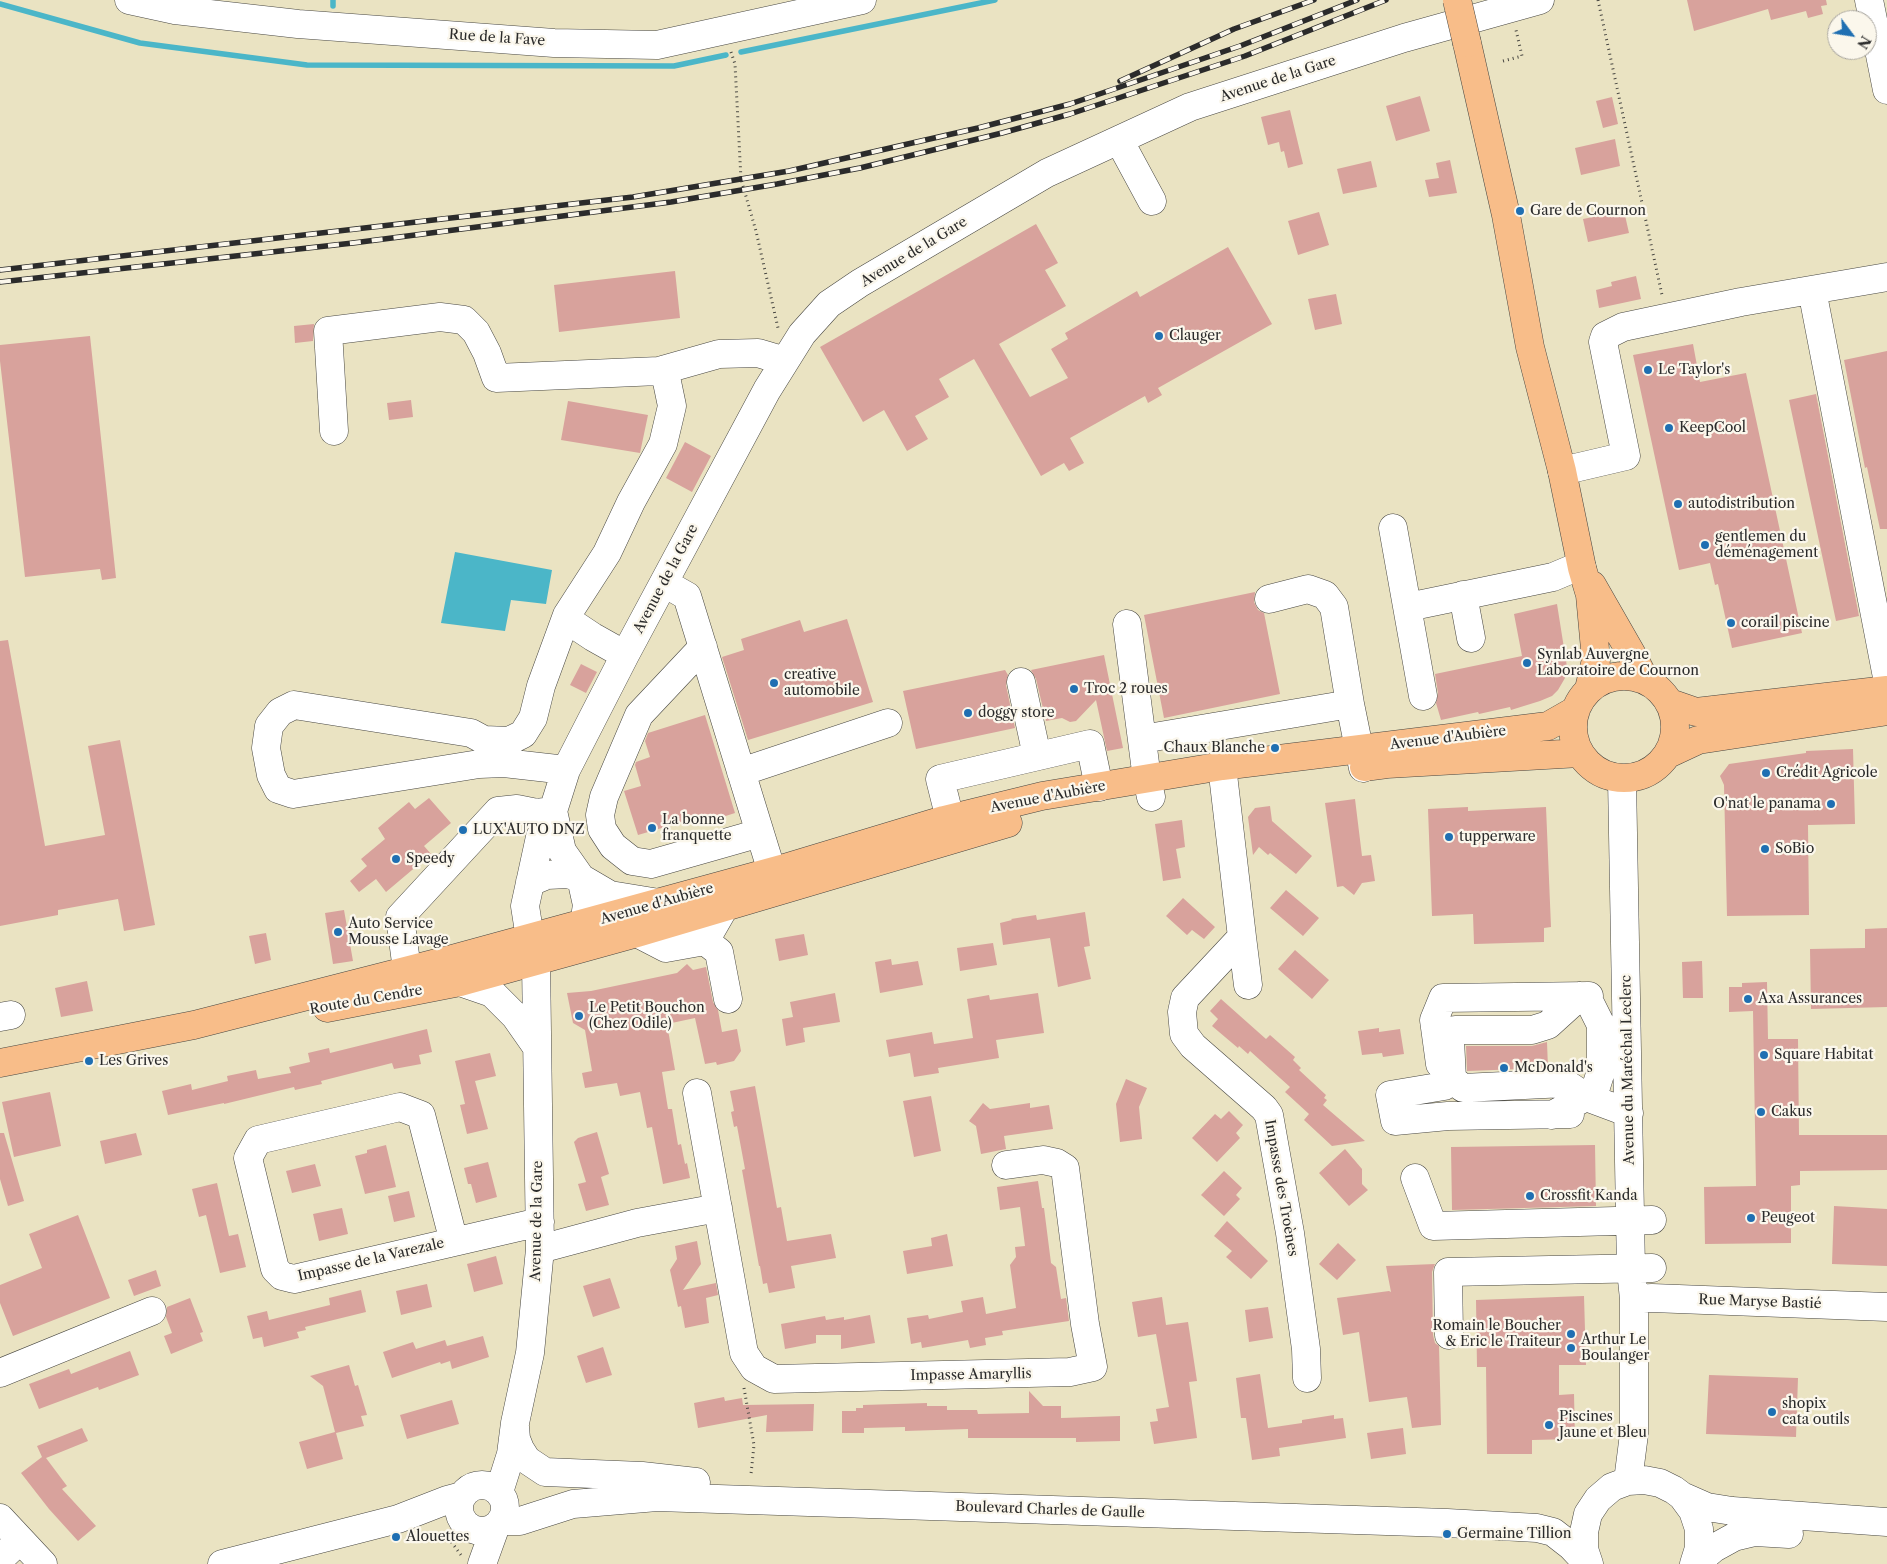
<!DOCTYPE html>
<meta charset="utf-8">
<style>
body{margin:0}
#map{position:relative;width:1887px;height:1564px;overflow:hidden;background:#eae3c2;font-family:"Libre Caslon Text",serif}
canvas{display:block}
.north{position:absolute;left:1827px;top:10px;width:50px;height:50px;box-sizing:border-box;background:#fbf7ec;border:1px solid #a8a59f;border-radius:50%;rotate:121deg;font-size:14px;font-weight:700;line-height:20px;text-align:center;color:#2b2b2b}
.north::after{content:'';display:block;margin:auto;width:18px;height:22px;background:#1f6fb2;clip-path:polygon(50% 0,100% 100%,50% 72%,0 100%)}
</style>
<div id="map">
<canvas width="1887" height="1564"></canvas>
<div class="north">N</div>
</div>
<script>
const ctx = document.querySelector('canvas').getContext('2d');
ctx.lineJoin = 'round';
function paint(path, color) { ctx.fillStyle = color; ctx.fill(path, 'evenodd'); }
const shape = rows => new Path2D(rows.map(r => 'M' + r).join(''));
function trace(path, color, width, dash) { ctx.strokeStyle = color; ctx.lineWidth = width; ctx.lineCap = dash ? 'butt' : 'round'; ctx.setLineDash(dash || []); ctx.stroke(path); }
function write(font, color, halo, rows, align = 'center') {
  ctx.font = font + ' "Libre Caslon Text",serif'; ctx.lineWidth = 4.5; ctx.setLineDash([]); ctx.textBaseline = 'middle'; ctx.strokeStyle = halo; ctx.fillStyle = color; for (const [text, x, y, turn = 0] of rows) {
    ctx.save(); ctx.translate(x, y); ctx.rotate((+turn || 0) * Math.PI / 180); ctx.textAlign = isNaN(turn) ? turn : align; if (halo) ctx.strokeText(text, 0, 0); ctx.fillText(text, 0, 0); ctx.restore();
  }
}
paint(shape([
 [455,552,552,570,546,604,511,600,505,631,441,623]
]), '#4bb6c8');
trace(shape([
 [333,0,333,6],
 [0,4,140,43,307,65,674,66,726,55],
 [741,52,995,0]
]), '#4bb6c8', 5.5);
paint(shape([
 [1687,0,1826,0,1827,5,1821,6,1823,14,1808,18,1806,11,1771,20,1768,9,1694,31],
 [1420,96,1430,131,1396,141,1386,106],
 [1612,97,1618,124,1603,128,1596,101],
 [1290,110,1303,164,1288,168,1284,151,1281,152,1279,142,1268,145,1261,117],
 [1615,139,1620,166,1581,175,1575,148],
 [1450,160,1457,193,1429,197,1425,180,1439,178,1436,163],
 [1371,161,1377,187,1343,194,1337,169],
 [1624,211,1629,233,1588,242,1583,219],
 [1319,212,1329,245,1298,255,1288,221],
 [1036,224,1058,263,1045,270,1066,306,999,344,1030,397,1068,378,1051,349,1068,339,1065,333,1137,291,1140,297,1228,247,1272,324,1158,388,1162,395,1148,403,1145,396,1070,438,1084,463,1069,471,1064,463,1041,476,974,359,939,379,949,397,915,416,928,439,907,451,884,410,863,422,820,347],
 [675,271,680,318,559,332,554,285],
 [1636,276,1641,299,1599,308,1596,290,1612,286,1611,282],
 [1336,294,1342,324,1315,330,1308,299],
 [314,324,313,341,295,343,294,326],
 [90,336,116,578,102,580,100,569,25,577,0,361,0,345],
 [1693,344,1700,382,1746,373,1802,633,1732,648,1718,584,1715,585,1710,563,1679,570,1633,355],
 [1887,351,1887,529,1880,529,1867,467,1865,468,1844,360],
 [1816,394,1859,616,1836,621,1789,400],
 [411,400,413,417,389,420,387,403],
 [568,401,648,415,640,453,561,440],
 [685,442,711,456,692,492,666,478],
 [1255,592,1254,602,1258,610,1264,613,1280,694,1164,718,1144,615],
 [1557,604,1567,667,1565,678,1558,690,1552,696,1540,701,1511,710,1510,707,1479,714,1478,712,1441,720,1436,703,1438,693,1435,674,1522,656,1514,614],
 [847,619,873,702,748,740,722,657,744,650,741,639,800,620,804,632],
 [8,640,45,846,105,835,88,746,120,740,155,925,124,931,118,899,58,910,58,915,0,926,0,641],
 [1104,655,1123,748,1107,751,1096,700,1076,721,1070,722,1062,718,1046,721,1036,679,1031,670],
 [581,664,597,672,586,693,570,685],
 [1005,670,1008,675,1006,685,1015,728,916,749,903,691],
 [705,715,735,813,707,822,706,815,638,835,624,791,641,786,635,765,636,762,650,757,645,741,648,733],
 [1853,749,1855,824,1808,825,1809,915,1727,916,1724,785,1720,776,1729,764,1806,753,1806,751],
 [429,798,451,823,424,846,431,854,386,892,376,879,359,892,350,881,367,866,361,859,385,839,378,828,409,802,415,809],
 [1355,799,1362,856,1371,855,1375,881,1362,883,1354,895,1343,886,1337,887,1325,803],
 [1270,806,1272,821,1312,856,1296,874,1270,853,1268,855,1259,847,1253,855,1248,817,1255,808],
 [1468,807,1468,811,1546,807,1551,927,1544,928,1544,942,1474,944,1473,914,1432,916,1428,809],
 [1182,820,1185,847,1176,849,1181,878,1163,881,1155,824],
 [1286,890,1319,918,1303,936,1270,908],
 [1183,898,1215,927,1204,939,1192,930,1187,935,1166,916],
 [344,910,353,961,333,964,325,913],
 [1085,912,1090,946,1084,947,1091,979,1058,987,1050,938,1003,945,1000,923,1012,920,1011,919,1036,915,1037,920],
 [1887,928,1887,1007,1811,1009,1810,949,1865,948,1865,929],
 [266,933,271,960,255,964,249,936],
 [804,934,808,955,779,961,775,939],
 [993,943,997,965,960,971,957,948],
 [1295,950,1329,980,1312,999,1278,969],
 [891,959,892,965,918,961,923,985,880,993,875,962],
 [1702,961,1703,998,1683,998,1682,962],
 [687,964,693,970,706,967,713,1002,718,1010,722,1032,737,1029,741,1051,734,1061,717,1065,716,1062,705,1064,695,1018,667,1024,675,1070,662,1072,668,1109,672,1109,678,1145,681,1144,685,1164,687,1163,690,1178,663,1184,652,1127,647,1128,640,1092,620,1096,617,1083,585,1088,582,1073,592,1071,585,1030,573,1023,567,993,591,991,677,973],
 [87,981,93,1011,61,1017,55,988],
 [1767,982,1768,1039,1798,1039,1799,1135,1887,1135,1887,1170,1800,1171,1800,1185,1791,1186,1791,1243,1705,1244,1704,1187,1756,1186,1753,1011,1729,1012,1729,987,1742,987,1742,983],
 [835,993,840,1022,803,1028,805,1042,786,1046,782,1019,793,1017,790,1002],
 [1038,993,1044,1033,996,1040,999,1058,938,1068,939,1073,914,1077,910,1053,889,1057,886,1040,932,1032,934,1044,973,1038,967,999,989,995,990,1000],
 [1221,999,1266,1039,1270,1035,1295,1057,1293,1060,1301,1068,1299,1070,1326,1095,1324,1098,1327,1100,1323,1105,1365,1141,1332,1146,1304,1120,1309,1114,1285,1092,1290,1087,1250,1051,1248,1054,1239,1046,1238,1048,1212,1026,1218,1019,1210,1011],
 [1379,1028,1379,1032,1400,1029,1404,1054,1383,1057,1382,1053,1362,1055,1358,1031],
 [427,1029,432,1052,419,1055,421,1064,394,1069,392,1063,321,1081,322,1084,295,1090,294,1087,224,1104,224,1103,168,1115,162,1091,191,1084,192,1090,228,1081,227,1076,256,1070,258,1079,291,1073,289,1067,310,1062,308,1053,329,1048,330,1053],
 [1547,1042,1548,1068,1467,1071,1466,1046,1532,1046],
 [490,1053,496,1076,475,1081,488,1129,467,1134,460,1105,465,1104,455,1061],
 [1126,1079,1147,1088,1139,1107,1142,1139,1120,1142,1116,1104],
 [755,1086,777,1208,781,1207,787,1241,831,1234,836,1258,791,1266,795,1288,769,1293,767,1283,763,1284,760,1266,759,1266,742,1170,745,1169,737,1126,734,1127,731,1112,734,1111,730,1091],
 [50,1092,61,1146,14,1157,2,1102],
 [931,1096,941,1151,914,1157,903,1101],
 [983,1103,990,1109,1030,1103,1030,1108,1049,1105,1053,1129,1004,1136,1006,1149,981,1154,976,1126,969,1121],
 [1229,1111,1243,1125,1236,1133,1240,1138,1217,1162,1192,1138,1215,1114,1221,1119],
 [597,1132,609,1174,601,1177,609,1205,586,1211,578,1184,586,1182,574,1142,578,1138],
 [0,1133,4,1133,24,1201,8,1206,0,1179],
 [136,1133,142,1155,105,1164,100,1141],
 [386,1145,396,1187,365,1194,355,1156,367,1153,367,1150],
 [1595,1145,1596,1206,1452,1210,1451,1147],
 [1345,1149,1362,1169,1362,1184,1368,1190,1349,1206,1319,1173],
 [488,1162,497,1197,476,1203,471,1184,468,1184,464,1168],
 [315,1164,321,1186,292,1193,286,1171],
 [1224,1171,1242,1188,1236,1195,1240,1199,1224,1216,1201,1195],
 [1038,1181,1042,1208,1044,1208,1051,1263,1056,1267,1061,1299,1066,1298,1069,1321,1002,1331,1003,1335,985,1338,986,1345,970,1348,968,1340,922,1348,921,1342,911,1344,907,1318,928,1315,929,1319,963,1312,961,1301,983,1297,986,1314,1016,1308,1010,1265,1016,1257,1015,1247,1025,1246,1020,1207,1000,1210,997,1187],
 [217,1183,229,1236,238,1234,246,1267,220,1273,206,1215,199,1217,192,1189],
 [409,1191,415,1217,394,1222,388,1196],
 [1834,1206,1887,1209,1887,1266,1832,1264],
 [342,1208,348,1234,319,1241,313,1214],
 [78,1215,110,1298,13,1336,0,1303,0,1285,42,1268,29,1234],
 [1227,1221,1268,1261,1251,1279,1226,1257,1232,1251,1214,1236],
 [947,1234,953,1266,907,1274,903,1251,932,1246,931,1238],
 [697,1241,701,1264,683,1290,716,1283,718,1295,706,1298,709,1323,685,1328,681,1306,678,1307,670,1270,677,1259,675,1246],
 [1338,1243,1356,1260,1337,1280,1319,1264],
 [496,1256,503,1284,474,1292,467,1264],
 [1435,1264,1432,1272,1433,1335,1435,1343,1439,1346,1441,1425,1412,1428,1407,1397,1369,1402,1359,1332,1343,1335,1337,1298,1389,1291,1391,1292,1386,1266],
 [156,1270,161,1286,134,1296,128,1280],
 [610,1278,620,1308,593,1317,583,1286],
 [427,1284,432,1307,401,1315,396,1291],
 [361,1290,366,1312,305,1327,306,1330,297,1332,299,1338,264,1347,262,1337,253,1339,247,1316,267,1311,269,1320,330,1305,329,1298],
 [1584,1296,1586,1365,1559,1365,1559,1395,1574,1394,1575,1439,1532,1440,1532,1454,1487,1454,1486,1367,1477,1367,1476,1300],
 [1162,1297,1166,1325,1188,1322,1197,1381,1189,1382,1197,1438,1154,1444,1150,1422,1158,1421,1156,1409,1169,1407,1156,1334,1138,1337,1132,1302],
 [190,1298,203,1332,200,1333,203,1341,171,1354,164,1336,172,1333,166,1317,167,1307],
 [1268,1307,1273,1338,1249,1342,1245,1310],
 [870,1315,875,1343,841,1349,841,1335,816,1335,816,1343,785,1349,781,1324,825,1316,826,1320,844,1317,844,1320],
 [483,1336,489,1357,452,1369,450,1361,441,1364,440,1362,392,1378,383,1352,413,1342,416,1349,445,1340,447,1346],
 [603,1347,612,1375,586,1383,577,1356],
 [130,1351,139,1375,99,1390,98,1387,39,1409,29,1384,69,1369,71,1374],
 [349,1365,355,1386,358,1385,367,1415,361,1416,364,1426,336,1433,343,1459,307,1469,299,1442,335,1432,323,1386,310,1376],
 [1260,1374,1268,1428,1302,1423,1302,1420,1334,1415,1334,1419,1343,1418,1346,1438,1279,1448,1280,1456,1252,1460,1246,1418,1241,1418,1236,1378],
 [1709,1375,1798,1378,1796,1437,1706,1434],
 [1029,1391,1043,1406,1061,1406,1061,1418,1120,1416,1120,1441,1076,1442,1076,1438,968,1438,968,1429,905,1431,905,1427,864,1428,864,1433,842,1433,842,1411,856,1411,856,1408,863,1408,863,1405,927,1403,927,1406,947,1406,947,1410,977,1410,978,1414,1029,1413],
 [724,1397,725,1401,742,1398,743,1405,814,1404,813,1431,766,1432,767,1415,698,1428,694,1403],
 [452,1400,459,1424,407,1439,400,1415],
 [82,1428,88,1441,46,1458,67,1486,62,1489,96,1526,78,1541,49,1509,21,1473,42,1457,37,1446],
 [1403,1428,1406,1454,1371,1459,1367,1433]
]), '#d8a29c');
const minor = shape([
 [129,0,175,10,298,24,554,43,657,45,862,0],
 [1869,0,1887,90],
 [1119,140,1152,201],
 [1812,290,1887,677],
 [334,431,328,331,440,317,464,320,476,332,487,353,496,378,659,371,719,354,758,353,785,361],
 [1562,471,1626,456,1603,342,1605,336,1623,327,1741,302,1887,277],
 [1393,528,1423,696],
 [664,583,687,596,772,872],
 [1463,595,1471,638],
 [1408,607,1553,577,1572,569,1582,568],
 [566,619,593,637,625,655],
 [1127,624,1147,779,1151,797],
 [703,647,639,715,604,797,600,815,602,829,613,846,632,861,651,864,760,833],
 [1021,682,1037,756],
 [1350,704,1363,768],
 [1142,739,1350,704,1334,607,1325,595,1308,589,1269,599],
 [1222,766,1242,937,1185,998,1182,1012,1184,1034,1193,1046,1264,1108,1269,1115,1290,1233,1306,1349,1307,1378],
 [566,770,504,763,479,764,293,794,278,789,271,775,266,748,269,726,280,712,294,705,471,733,484,740,509,741,523,734,533,718,541,686,567,615,607,553,631,502,663,444,672,406,666,377,662,370],
 [741,772,888,723],
 [1622,779,1631,1270,1634,1299,1634,1434,1628,1481],
 [553,811,562,851,581,878,610,895,659,903],
 [950,819,940,779,1090,744,1099,787],
 [530,882,547,875,568,874,581,878,587,905,584,924,567,937],
 [637,933,666,948,705,941,724,908],
 [1242,937,1248,985],
 [705,941,719,952,728,999],
 [407,970,400,917,498,811,517,809,537,813,553,811],
 [460,982,492,993,515,1016,536,1046],
 [0,1017,11,1015],
 [1440,1064,1434,1020,1443,998,1589,996],
 [1444,1086,1390,1095,1395,1121,1448,1116,1570,1114],
 [697,1093,744,1353,754,1368,774,1379,1070,1372,1093,1367,1085,1324,1065,1168,1057,1163,1043,1160,1006,1165],
 [1552,1115,1586,1097,1596,1087,1601,1071,1601,1025,1590,1003,1580,996,1548,1025,1532,1030,1455,1030,1450,1040,1452,1079,1463,1088,1565,1083,1586,1097,1629,1113],
 [1415,1178,1433,1226,1652,1220],
 [454,1242,421,1115,400,1107,258,1140,248,1158,275,1269,282,1276,294,1279,540,1222],
 [540,1249,637,1223,718,1208],
 [1634,1299,1652,1298,1887,1307],
 [1449,1335,1448,1272,1652,1268],
 [0,1373,152,1311],
 [515,1427,516,1439,520,1449,527,1460,545,1472,642,1476,696,1482],
 '459 1508a23 23 0 1 1 46 0a23 23 0 1 1-46 0Z',
 [499,1492,511,1454,515,1423,530,1353,540,1249,536,961,530,938,525,906,540,837,553,811,566,770,625,655,767,390,802,334,829,304,860,283,1047,173,1190,107,1404,38,1540,0],
 [1682,1496,1707,1507,1732,1511,1887,1522],
 [0,1518,43,1564],
 [502,1521,520,1521,573,1504,657,1497,1447,1523,1537,1528,1553,1532,1571,1546,1588,1564],
 [0,1559,20,1540],
 [222,1564,398,1519,447,1500,462,1496],
 [482,1564,495,1528],
 [1589,1564,1584,1549,1584,1532,1588,1514,1598,1499,1612,1487,1628,1481,1644,1480,1660,1483,1674,1490,1682,1496,1693,1511,1699,1529,1699,1548,1694,1564],
 [1695,1564,1714,1548,1734,1537,1755,1532,1789,1534]
]);
const major = shape([
 [1467,43,1506,215,1530,347,1562,471,1582,568,1590,595,1596,660,1589,689],
 [1592,585,1631,653,1645,680],
 '1573 727a51 51 0 1 1 102 0a51 51 0 1 1-102 0Z',
 [1670,703,1696,712,1887,690],
 [1668,754,1698,740,1887,711],
 [1364,767,1387,764,1580,753],
 [327,1008,460,982,637,933,1008,823],
 [0,1063,194,1025,452,959,785,868,944,820,1042,796,1222,766,1548,726,1576,710]
]);
trace(minor, '#484742', 29);
trace(major, '#484742', 29);
trace(shape([
 [1598,0,1662,295],
 [731,52,735,64,741,179,756,231,778,328],
 [1503,61,1522,56,1516,30],
 [744,1388,754,1445,751,1474],
 [423,1536,436,1536,450,1540,461,1555]
]), '#484742', 3, [1, 4]);
trace(minor, '#fff', 28);
trace(major, '#f8bd89', 28);
const rail = shape([
 [1120,81,1234,29,1314,0],
 [0,270,633,197,789,171,978,128,1070,104,1240,46,1357,0],
 [0,282,353,243,671,202,777,184,860,168,1002,133,1070,114,1245,56,1386,0]
]);
trace(rail, '#2b2b2b', 5.5);
trace(rail, '#fbf7ec', 4, [11]);
const majorBridge = shape([
 [1457,0,1467,43]
]);
trace(majorBridge, '#484742', 29, []);
trace(majorBridge, '#f8bd89', 28);
for (const [x, y, r, color] of [
 [1520,211,5,"#1f6fb2"],
 [1159,336,5,"#1f6fb2"],
 [1648,370,5,"#1f6fb2"],
 [1669,428,5,"#1f6fb2"],
 [1678,504,5,"#1f6fb2"],
 [1705,545,5,"#1f6fb2"],
 [1731,623,5,"#1f6fb2"],
 [1527,663,5,"#1f6fb2"],
 [774,683,5,"#1f6fb2"],
 [1074,689,5,"#1f6fb2"],
 [968,713,5,"#1f6fb2"],
 [1275,748,5,"#1f6fb2"],
 [1766,773,5,"#1f6fb2"],
 [1831,804,5,"#1f6fb2"],
 [652,828,5,"#1f6fb2"],
 [463,830,5,"#1f6fb2"],
 [1449,837,5,"#1f6fb2"],
 [1765,849,5,"#1f6fb2"],
 [396,859,5,"#1f6fb2"],
 [338,932,5,"#1f6fb2"],
 [1748,999,5,"#1f6fb2"],
 [579,1016,5,"#1f6fb2"],
 [1764,1055,5,"#1f6fb2"],
 [89,1061,5,"#1f6fb2"],
 [1504,1068,5,"#1f6fb2"],
 [1761,1112,5,"#1f6fb2"],
 [1530,1196,5,"#1f6fb2"],
 [1751,1218,5,"#1f6fb2"],
 [1571,1334,5,"#1f6fb2"],
 [1571,1348,5,"#1f6fb2"],
 [1772,1412,5,"#1f6fb2"],
 [1549,1425,5,"#1f6fb2"],
 [1447,1534,5,"#1f6fb2"],
 [396,1537,5,"#1f6fb2"]
]) { const dot = new Path2D(); dot.arc(x, y, r, 0, 2 * Math.PI); ctx.fillStyle = color; ctx.fill(dot); trace(dot, '#fbf7ec', 2); }
write('14px', '#2b2b2b', '#fbf7ec', [
 ["Rue de la Fave",497,38,4],
 ["Avenue de la Gare",1278,79,-18],
 ["Avenue de la Gare",914,252,-31],
 ["Avenue de la Gare",666,579,-62],
 ["Avenue d'Aubière",1448,738,-7],
 ["Avenue d'Aubière",1048,797,-11],
 ["Avenue d'Aubière",657,904,-16],
 ["Route du Cendre",366,1000,-10],
 ["Avenue du Maréchal Leclerc",1628,1070,-91],
 ["Impasse des Troènes",1281,1188,80],
 ["Avenue de la Gare",537,1221,-89],
 ["Impasse de la Varezale",371,1260,-13],
 ["Rue Maryse Bastié",1760,1302,2],
 ["Impasse Amaryllis",971,1375,-1],
 ["Boulevard Charles de Gaulle",1050,1510,2]
]);
write('14px', '#2b2b2b', '#fbf7ec', [
 ["Gare de Cournon",1530,211],
 ["Clauger",1169,336],
 ["Le Taylor's",1658,370],
 ["KeepCool",1679,428],
 ["autodistribution",1688,504],
 ["gentlemen du",1715,537],
 ["déménagement",1715,553],
 ["corail piscine",1741,623],
 ["Synlab Auvergne",1537,655],
 ["Laboratoire de Cournon",1537,671],
 ["creative",784,675],
 ["automobile",784,691],
 ["Troc 2 roues",1084,689],
 ["doggy store",978,713],
 ["Chaux Blanche",1265,748,"right"],
 ["Crédit Agricole",1776,773],
 ["O'nat le panama",1821,804,"right"],
 ["La bonne",662,820],
 ["franquette",662,836],
 ["LUX'AUTO DNZ",473,830],
 ["tupperware",1459,837],
 ["SoBio",1775,849],
 ["Speedy",406,859],
 ["Auto Service",348,924],
 ["Mousse Lavage",348,940],
 ["Axa Assurances",1758,999],
 ["Le Petit Bouchon",589,1008],
 ["(Chez Odile)",589,1024],
 ["Square Habitat",1774,1055],
 ["Les Grives",99,1061],
 ["McDonald's",1514,1068],
 ["Cakus",1771,1112],
 ["Crossfit Kanda",1540,1196],
 ["Peugeot",1761,1218],
 ["Romain le Boucher",1561,1326,"right"],
 ["& Eric le Traiteur",1561,1342,"right"],
 ["Arthur Le",1581,1340],
 ["Boulanger",1581,1356],
 ["shopix",1782,1404],
 ["cata outils",1782,1420],
 ["Piscines",1559,1417],
 ["Jaune et Bleu",1559,1433],
 ["Germaine Tillion",1457,1534],
 ["Alouettes",406,1537]
], 'left');
</script>
